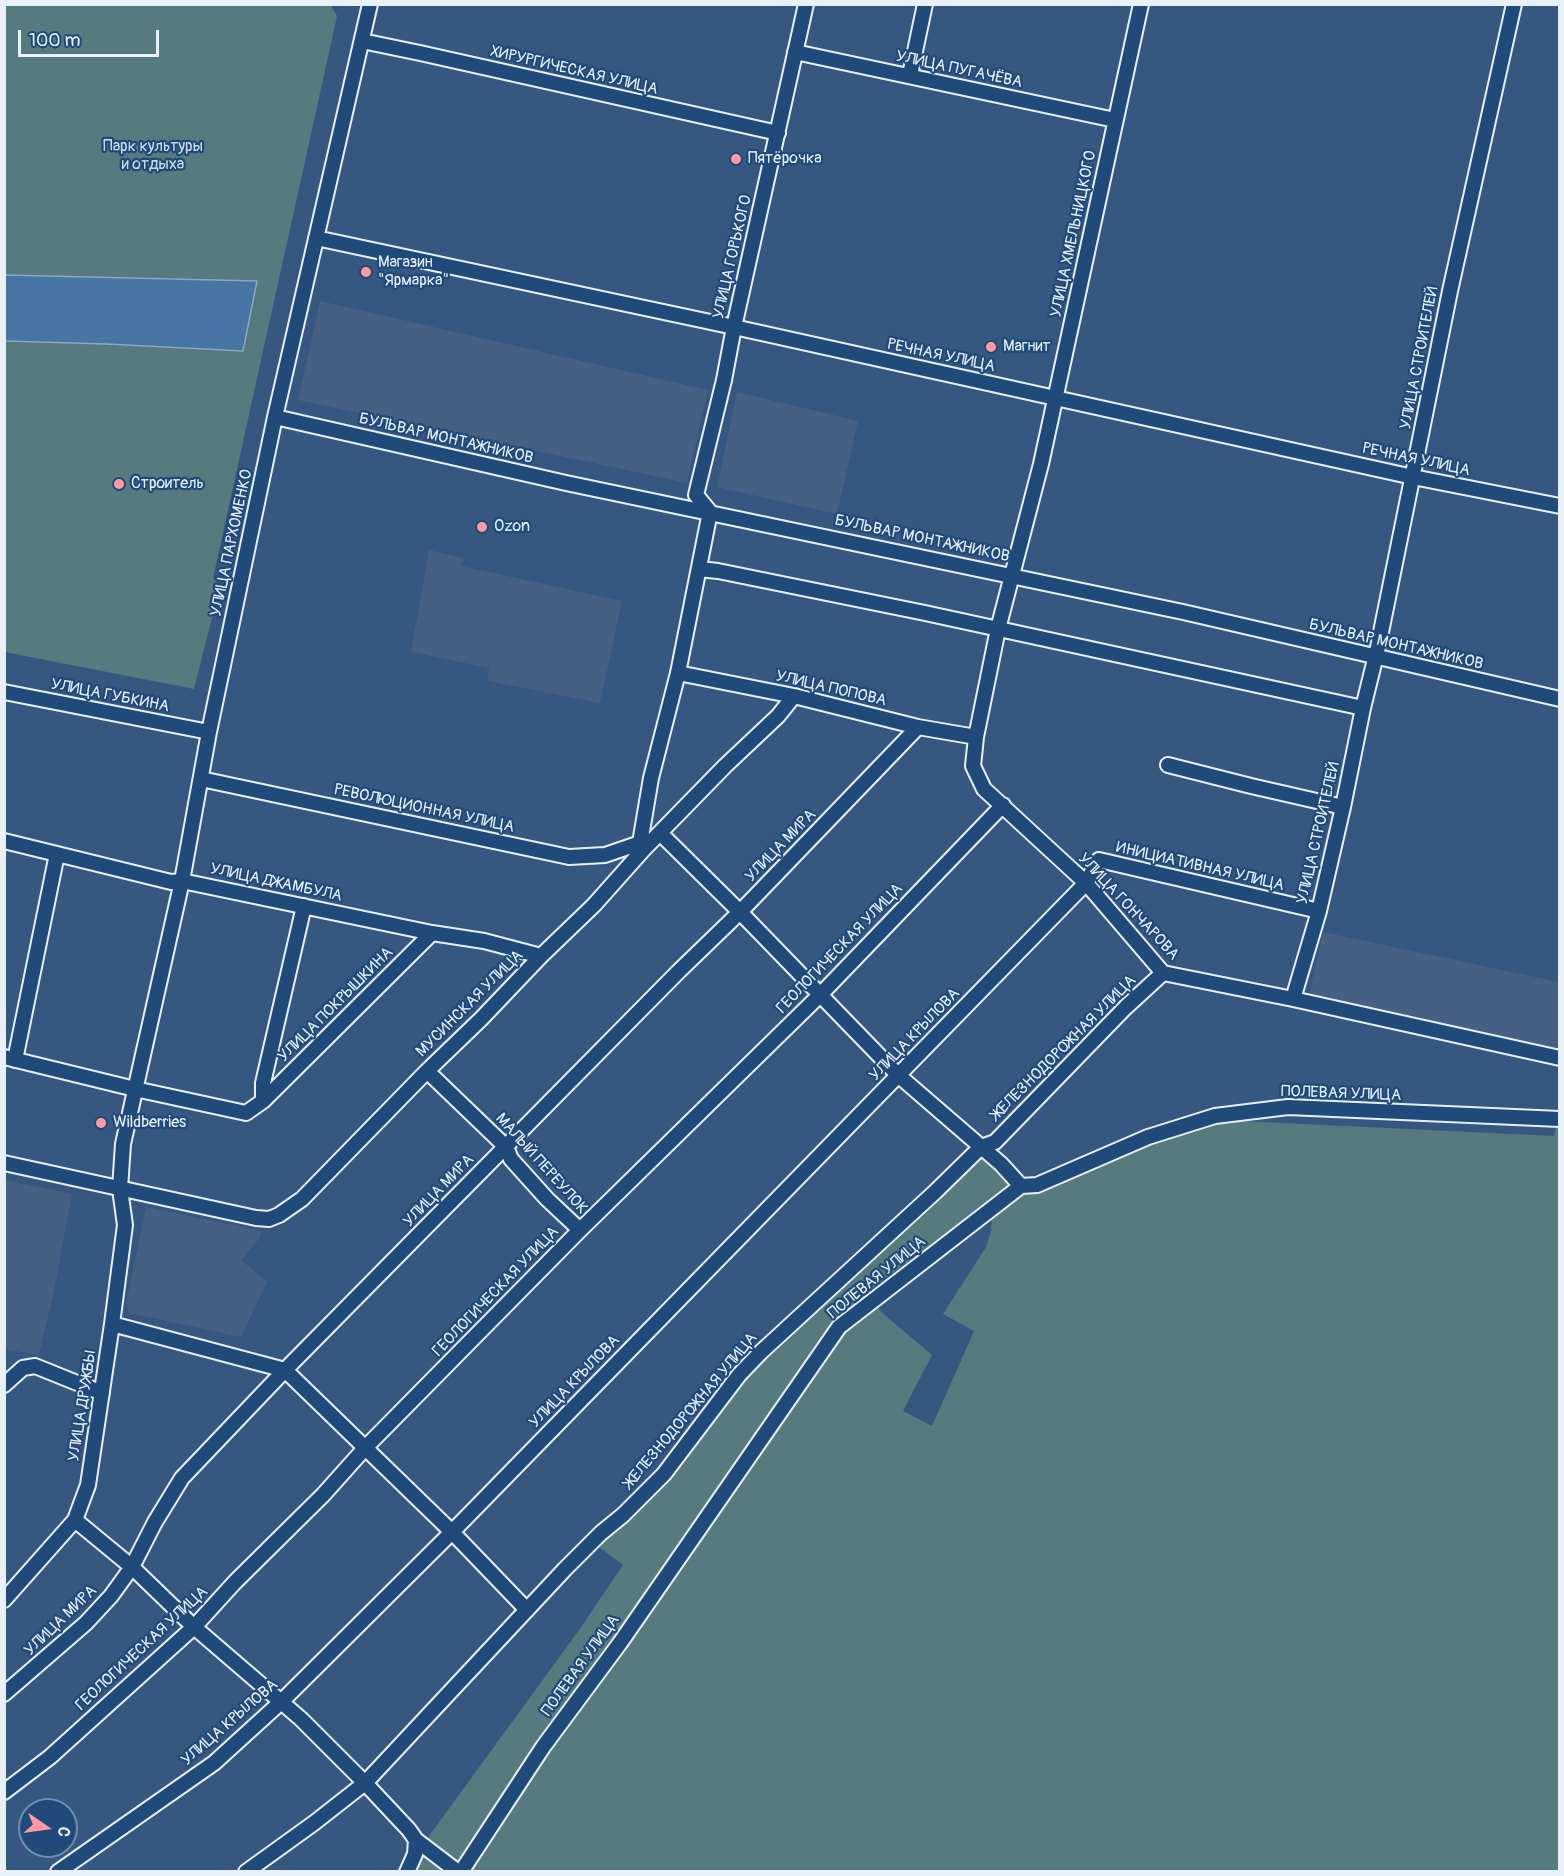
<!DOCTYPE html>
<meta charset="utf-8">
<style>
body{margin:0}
#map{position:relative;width:1564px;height:1876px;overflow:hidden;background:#36577f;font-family:Pangolin,sans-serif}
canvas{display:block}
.frame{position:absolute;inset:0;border:6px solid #e8f1f8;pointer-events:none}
.north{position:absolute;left:18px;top:1798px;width:60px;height:60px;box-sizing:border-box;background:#1f4a7a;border:2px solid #6f8dac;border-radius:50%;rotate:103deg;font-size:16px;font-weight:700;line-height:24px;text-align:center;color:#e8f1f8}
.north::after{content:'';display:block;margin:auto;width:21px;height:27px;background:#ff9aa2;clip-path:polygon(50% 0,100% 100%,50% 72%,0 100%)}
.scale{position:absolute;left:18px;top:30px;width:141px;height:27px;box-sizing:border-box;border:3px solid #e8f1f8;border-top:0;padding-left:8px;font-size:18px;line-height:21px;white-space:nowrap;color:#e8f1f8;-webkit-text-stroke:4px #1f4a7a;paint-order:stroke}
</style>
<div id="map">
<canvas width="1564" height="1876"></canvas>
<div class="frame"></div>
<div class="north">С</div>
<div class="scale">100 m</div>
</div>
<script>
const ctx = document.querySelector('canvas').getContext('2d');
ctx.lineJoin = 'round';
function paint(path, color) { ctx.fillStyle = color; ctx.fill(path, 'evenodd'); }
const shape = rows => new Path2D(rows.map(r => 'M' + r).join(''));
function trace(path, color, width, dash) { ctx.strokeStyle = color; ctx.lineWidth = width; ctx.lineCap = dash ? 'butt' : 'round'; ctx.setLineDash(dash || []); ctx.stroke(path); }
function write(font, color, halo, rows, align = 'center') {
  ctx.font = font + ' Pangolin,sans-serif'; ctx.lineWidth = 4.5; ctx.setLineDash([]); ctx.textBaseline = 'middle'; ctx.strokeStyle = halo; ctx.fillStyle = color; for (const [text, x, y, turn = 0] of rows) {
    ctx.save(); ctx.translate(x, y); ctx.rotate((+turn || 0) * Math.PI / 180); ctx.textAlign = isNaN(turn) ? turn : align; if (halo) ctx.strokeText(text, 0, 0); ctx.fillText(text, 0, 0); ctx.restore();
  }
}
paint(shape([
 [320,301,708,390,687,483,298,400],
 [737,392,858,421,837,514,717,487],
 [429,550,463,558,461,566,622,601,600,703,487,681,489,668,411,652],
 [1323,932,1559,982,1559,1049,1309,995],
 [5,1180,72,1194,54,1291,39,1355,5,1349],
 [146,1207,261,1231,259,1239,241,1260,267,1282,241,1337,129,1313,126,1304]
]), '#466083');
paint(shape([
 [330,4,337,16,213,578,220,586,194,689,5,652,4,5],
 [1559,1113,1559,1871,413,1872,425,1854,429,1836,579,1630,623,1565,599,1547,673,1471,748,1372,983,1156,1021,1195,1139,1148,1220,1120,1554,1136],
 [983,1206,992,1216,991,1231,986,1247,943,1314,974,1331,932,1426,903,1411,932,1355,887,1317,864,1294]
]), '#577a7f');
const water = shape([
 [5,275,257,281,243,351,107,344,5,341,5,275]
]);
paint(water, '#4975a4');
trace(water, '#89a7c6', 1.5);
const minor = shape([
 [1141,4,1041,464,998,629,976,737,973,766,984,789,1086,883,1163,973,1293,999,1560,1058],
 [362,41,420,53,778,133],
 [795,52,1115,120],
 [910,75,925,4],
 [316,238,734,327,1413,477,1560,506],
 [275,417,566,483,1183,612,1560,699],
 [699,569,718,571,925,613,1363,708],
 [678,673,794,696,918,727,976,737],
 [4,692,209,732],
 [1168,765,1251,786,1343,807],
 [201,779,569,857,605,855,640,843],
 [660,833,740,912,898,1075,1001,1164,1021,1186],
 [4,841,171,882,182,881,432,933,484,941,541,956],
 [643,850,640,843,651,778,678,673,710,512,696,495,724,380,734,327,806,4],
 [1293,999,1319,911,1343,807,1363,708,1378,647,1450,291,1514,4],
 [4,1057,135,1089,246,1113,263,1101,432,933],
 [15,1060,57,854],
 [427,1071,506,1147,511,1159,547,1199,580,1230],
 [263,1101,263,1083,304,906],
 [4,1163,256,1218,269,1219,279,1215,302,1199,427,1071,481,1019,541,956,594,905,643,850,725,766,778,716,794,696],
 [112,1324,285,1370,452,1532,527,1610],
 [4,1385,23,1368,35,1366,102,1393],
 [75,1520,132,1567,194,1627,301,1719,365,1783,409,1830,416,1840,415,1854,407,1872],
 [4,1600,75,1520,88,1485,112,1324,125,1225,120,1189,123,1144,182,881,209,732,275,417,370,4],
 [4,1694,86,1623,111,1596,132,1567,155,1522,182,1478,285,1370,679,971,740,912,918,727],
 [4,1792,50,1757,194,1627,235,1582,323,1495,366,1447,580,1230,821,994,1003,805],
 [416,1840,458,1872],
 [58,1872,214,1763,281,1702,452,1532,1086,883,1099,860,1319,911],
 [246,1872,314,1823,365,1783,565,1569,601,1533,623,1515,664,1474,739,1375,761,1352,935,1192,981,1147,995,1142,1126,1007,1163,973],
 [461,1872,543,1747,620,1643,839,1327,1021,1186,1037,1185,1148,1137,1215,1116,1288,1107,1560,1119]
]);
trace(minor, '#e8f1f8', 18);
trace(minor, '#1f4a7a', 14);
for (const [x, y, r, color] of [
 [736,159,6,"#ff9aa2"],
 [366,272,6,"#ff9aa2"],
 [991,347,6,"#ff9aa2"],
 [119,484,6,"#ff9aa2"],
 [482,527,6,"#ff9aa2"],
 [101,1123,6,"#ff9aa2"]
]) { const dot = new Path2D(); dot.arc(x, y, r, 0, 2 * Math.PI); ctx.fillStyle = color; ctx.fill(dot); trace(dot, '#1f4a7a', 2); }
write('16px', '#e8f1f8', '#1f4a7a', [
 ["УЛИЦА ПУГАЧЁВА",959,70,12],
 ["ХИРУРГИЧЕСКАЯ УЛИЦА",574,71,13],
 ["УЛИЦА ХМЕЛЬНИЦКОГО",1074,234,-78],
 ["УЛИЦА ГОРЬКОГО",733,257,-77],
 ["РЕЧНАЯ УЛИЦА",941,356,12],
 ["УЛИЦА СТРОИТЕЛЕЙ",1420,358,-79],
 ["БУЛЬВАР МОНТАЖНИКОВ",446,439,13],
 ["РЕЧНАЯ УЛИЦА",1416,460,12],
 ["БУЛЬВАР МОНТАЖНИКОВ",922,539,12],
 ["УЛИЦА ПАРХОМЕНКО",232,543,-78],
 ["БУЛЬВАР МОНТАЖНИКОВ",1396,645,13],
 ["УЛИЦА ПОПОВА",831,689,13],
 ["УЛИЦА ГУБКИНА",110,696,11],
 ["РЕВОЛЮЦИОННАЯ УЛИЦА",424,809,12],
 ["УЛИЦА СТРОИТЕЛЕЙ",1319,833,-77],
 ["УЛИЦА МИРА",781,846,-46],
 ["ИНИЦИАТИВНАЯ УЛИЦА",1200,867,13],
 ["УЛИЦА ДЖАМБУЛА",276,883,12],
 ["УЛИЦА ГОНЧАРОВА",1128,907,47],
 ["ГЕОЛОГИЧЕСКАЯ УЛИЦА",840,949,-46],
 ["МУСИНСКАЯ УЛИЦА",470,1004,-45],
 ["УЛИЦА ПОКРЫШКИНА",336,1005,-45],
 ["УЛИЦА КРЫЛОВА",915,1035,-46],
 ["ЖЕЛЕЗНОДОРОЖНАЯ УЛИЦА",1064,1048,-45],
 ["ПОЛЕВАЯ УЛИЦА",1341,1094,2],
 ["МАЛЫЙ ПЕРЕУЛОК",541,1164,48],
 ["УЛИЦА МИРА",439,1191,-46],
 ["ПОЛЕВАЯ УЛИЦА",877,1278,-39],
 ["ГЕОЛОГИЧЕСКАЯ УЛИЦА",496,1292,-46],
 ["УЛИЦА КРЫЛОВА",575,1382,-46],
 ["УЛИЦА ДРУЖБЫ",83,1406,-81],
 ["ЖЕЛЕЗНОДОРОЖНАЯ УЛИЦА",691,1411,-50],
 ["УЛИЦА МИРА",61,1621,-44],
 ["ГЕОЛОГИЧЕСКАЯ УЛИЦА",142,1649,-43],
 ["ПОЛЕВАЯ УЛИЦА",581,1666,-54],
 ["УЛИЦА КРЫЛОВА",230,1723,-41]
]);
write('16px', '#d2dfe6', '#1f4a7a', [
 ["Парк культуры",153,147],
 ["и отдыха",153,165]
]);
write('16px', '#e8f1f8', '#1f4a7a', [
 ["Пятёрочка",748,159],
 ["Магазин",378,263],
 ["\"Ярмарка\"",378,281],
 ["Магнит",1003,347],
 ["Строитель",131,484],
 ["Ozon",494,527],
 ["Wildberries",113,1123]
], 'left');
</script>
